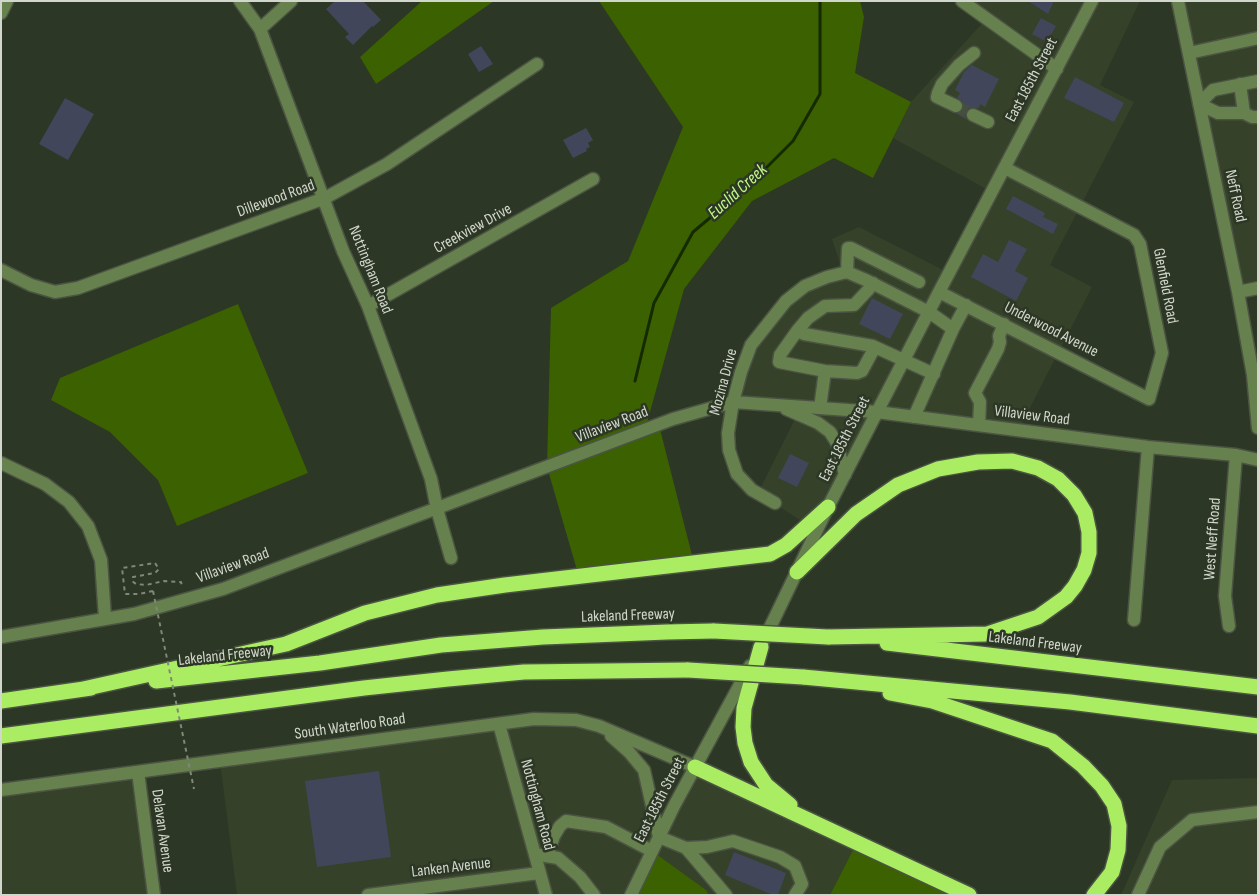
<!DOCTYPE html>
<style>
body{margin:0}
#map{position:relative;width:1259px;height:896px;overflow:hidden;background:#2d3725;font-family:"Sofia Sans Condensed",sans-serif}
canvas{display:block}
.frame{position:absolute;inset:0;border:2px solid #d1d7cc;pointer-events:none}
</style>
<div id="map">
<canvas width="1259" height="896"></canvas>
<div class="frame"></div>
</div>
<script>
const ctx = document.querySelector('canvas').getContext('2d');
ctx.lineJoin = 'round';
function paint(path, color) { ctx.fillStyle = color; ctx.fill(path, 'evenodd'); }
const shape = rows => new Path2D(rows.map(r => 'M' + r).join(''));
function trace(path, color, width, dash) { ctx.strokeStyle = color; ctx.lineWidth = width; ctx.lineCap = dash ? 'butt' : 'round'; ctx.setLineDash(dash || []); ctx.stroke(path); }
function write(font, color, halo, rows, align = 'center') {
  ctx.font = font + ' "Sofia Sans Condensed",sans-serif'; ctx.lineWidth = 5; ctx.setLineDash([]); ctx.textBaseline = 'middle'; ctx.strokeStyle = halo; ctx.fillStyle = color; for (const [text, x, y, turn = 0] of rows) {
    ctx.save(); ctx.translate(x, y); ctx.rotate((+turn || 0) * Math.PI / 180); ctx.textAlign = isNaN(turn) ? turn : align; if (halo) ctx.strokeText(text, 0, 0); ctx.fillText(text, 0, 0); ctx.restore();
  }
}
paint(shape([
 [971,1,1140,1,1100,85,1134,102,1050,265,1092,287,1018,431,877,412,828,507,808,525,758,493,801,407,733,402,741,372,786,301,843,273,832,239,859,227,949,273,992,192,893,138,911,102,986,19],
 [1178,1,1258,1,1258,288,1238,292],
 [534,719,599,726,644,770,657,825,695,767,857,842,830,895,709,895,705,890,652,852,632,895,237,895,220,761],
 [138,772,154,895,1,895,1,790],
 [1258,778,1258,895,1121,895,1172,780]
]), '#354129');
paint(shape([
 [422,1,494,1,376,84,360,57],
 [599,1,860,1,864,17,855,73,911,102,873,178,834,158,752,201,684,289,645,430,659,425,694,563,579,577,547,467,551,308,628,261,683,127],
 [238,304,308,473,177,526,158,480,110,432,51,400,60,378],
 [857,842,969,895,830,895],
 [652,851,706,890,709,895,632,895]
]), '#3b6100');
trace(shape([
 [635,381,654,303,693,232,748,186,793,141,820,94,820,1]
]), '#162a00', 3);
paint(shape([
 [335,1,363,1,381,20,373,27,372,26,353,45,345,37,349,34,326,9],
 [1028,1,1054,1,1048,14],
 [1041,18,1056,26,1047,42,1032,34],
 [481,46,493,64,479,72,468,54],
 [972,65,999,79,985,107,980,104,979,108,969,108,965,112,966,119,957,114,963,110,964,105,962,101,957,98,960,93,955,90,964,72],
 [1075,77,1124,103,1114,122,1064,98],
 [65,98,94,114,68,160,39,144],
 [586,128,593,140,588,143,590,147,586,149,587,151,573,158,563,140],
 [1013,196,1045,213,1043,217,1058,224,1053,234,1006,209],
 [1009,240,1027,249,1015,271,1028,278,1016,301,971,277,983,254,998,262],
 [872,298,903,314,890,339,859,324],
 [790,454,809,463,797,487,778,478],
 [379,771,391,857,317,867,305,781],
 [734,852,786,873,778,895,773,895,725,875]
]), '#42465a');
trace(shape([
 [956,106,973,115]
]), '#464f3e', 12, [12, 6]);
const minor = shape([
 [240,1,260,29,343,251,368,306,431,479,437,509,451,558],
 [962,1,1057,69],
 [1178,1,1238,292,1253,375,1258,428],
 [1,13,7,1],
 [260,29,291,1],
 [1189,53,1258,38],
 [1258,81,1213,90,1199,104,1218,113,1244,113,1252,117,1258,117],
 [1240,84,1244,113],
 [956,106,937,97,938,93,942,84,959,65,974,53],
 [973,115,988,122],
 [1,270,31,285,55,292,78,288,325,198,387,164,537,64],
 [847,272,848,248,851,248,919,282],
 [939,292,1149,399,1162,353,1140,244,1134,235,1005,168],
 [1238,292,1258,288],
 [368,306,593,179],
 [953,329,966,305],
 [797,331,780,355,779,362,825,371,857,373,862,371,875,347,873,346,804,334,797,331,808,318,825,306,854,305,868,290,873,283],
 [875,347,934,374],
 [820,408,825,371],
 [786,409,818,423,830,432,837,443,845,475],
 [979,425,980,402,975,393,998,349,1000,342,999,336,1004,324],
 [1,463,45,484,69,502,88,526,101,560,105,618],
 [775,503,752,490,737,474,729,450,728,433,733,402,741,372,751,345,786,301,805,286,827,277,847,272,868,281,929,312,953,329,914,417],
 [1134,620,1148,447],
 [1229,626,1225,596,1236,455],
 [1,637,134,614,223,589,673,419,733,402,877,412,1148,447,1236,455,1258,460],
 [763,642,828,507,939,292,1092,1],
 [499,724,546,895],
 [611,736,629,752,644,770,659,837,686,848,726,895],
 [138,772,154,895],
 [1,790,534,719,576,720,599,726,695,767],
 [686,848,707,847,733,841,780,857,795,866,802,884,795,895],
 [540,855,558,858,580,877,594,895],
 [547,856,554,836,560,826,566,821,606,827,652,851],
 [368,895,539,873],
 [631,895,674,806,750,666],
 [1138,895,1160,847,1192,820,1258,812]
]);
const highway = shape([
 [797,572,856,514,898,485,938,469,978,462,1012,461,1038,468,1058,479,1074,495,1085,513,1089,532,1089,553,1084,570,1075,586,1066,597,1038,617,987,634,828,637],
 [887,643,1258,687],
 [761,647,744,708,743,727,745,743,751,762,766,785,790,805],
 [803,677,1070,702,1258,726],
 [156,681,320,663,441,645,543,637,667,632,714,631],
 [83,689,286,644,365,613,437,595,505,585,770,554,786,545,828,507],
 [890,693,932,701,1052,741,1083,766,1102,786,1114,804,1119,826,1118,850,1112,872,1094,895],
 [1,701,91,688],
 [1,736,364,688,448,679,524,672,688,670],
 [695,767,969,895]
]);
trace(minor, '#4b5443', 15);
trace(highway, '#4b5443', 18);
trace(shape([
 [847,424,847,433,840,432,847,424],
 [153,591,139,594,125,594,122,568,155,563,159,569,155,573,133,577,132,581,136,584,146,585,164,581,181,582,182,586]
]), '#808879', 2, [4, 4]);
trace(minor, '#66814d', 12);
trace(highway, '#aaed62', 15);
const highwayBridge = shape([
 [714,631,828,637],
 [688,670,803,677]
]);
trace(highwayBridge, '#4b5443', 18, []);
trace(shape([
 [153,591,194,789]
]), '#808879', 2, [4, 4]);
trace(highwayBridge, '#aaed62', 15);
write('16px', '#d1d7cc', '#2d3725', [
 ["East 185th Street",1032,80,-62],
 ["Neff Road",1235,196,78],
 ["Dillewood Road",276,199,-20],
 ["Creekview Drive",473,229,-29],
 ["Nottingham Road",370,270,68],
 ["Glenfield Road",1165,286,79],
 ["Underwood Avenue",1051,330,27],
 ["Mozina Drive",724,382,-75],
 ["Villaview Road",1032,416,7],
 ["Villaview Road",612,425,-21],
 ["East 185th Street",845,439,-63],
 ["West Neff Road",1213,539,-86],
 ["Villaview Road",233,566,-20],
 ["Lakeland Freeway",628,616,-2],
 ["Lakeland Freeway",1035,643,7],
 ["Lakeland Freeway",225,656,-6],
 ["South Waterloo Road",350,727,-8],
 ["East 185th Street",660,800,-63],
 ["Nottingham Road",537,805,75],
 ["Delavan Avenue",162,831,82],
 ["Lanken Avenue",451,868,-7]
]);
write('italic 18px', '#c0f888', '#2d3725', [
 ["Euclid Creek",738,192,-42]
]);
</script>
